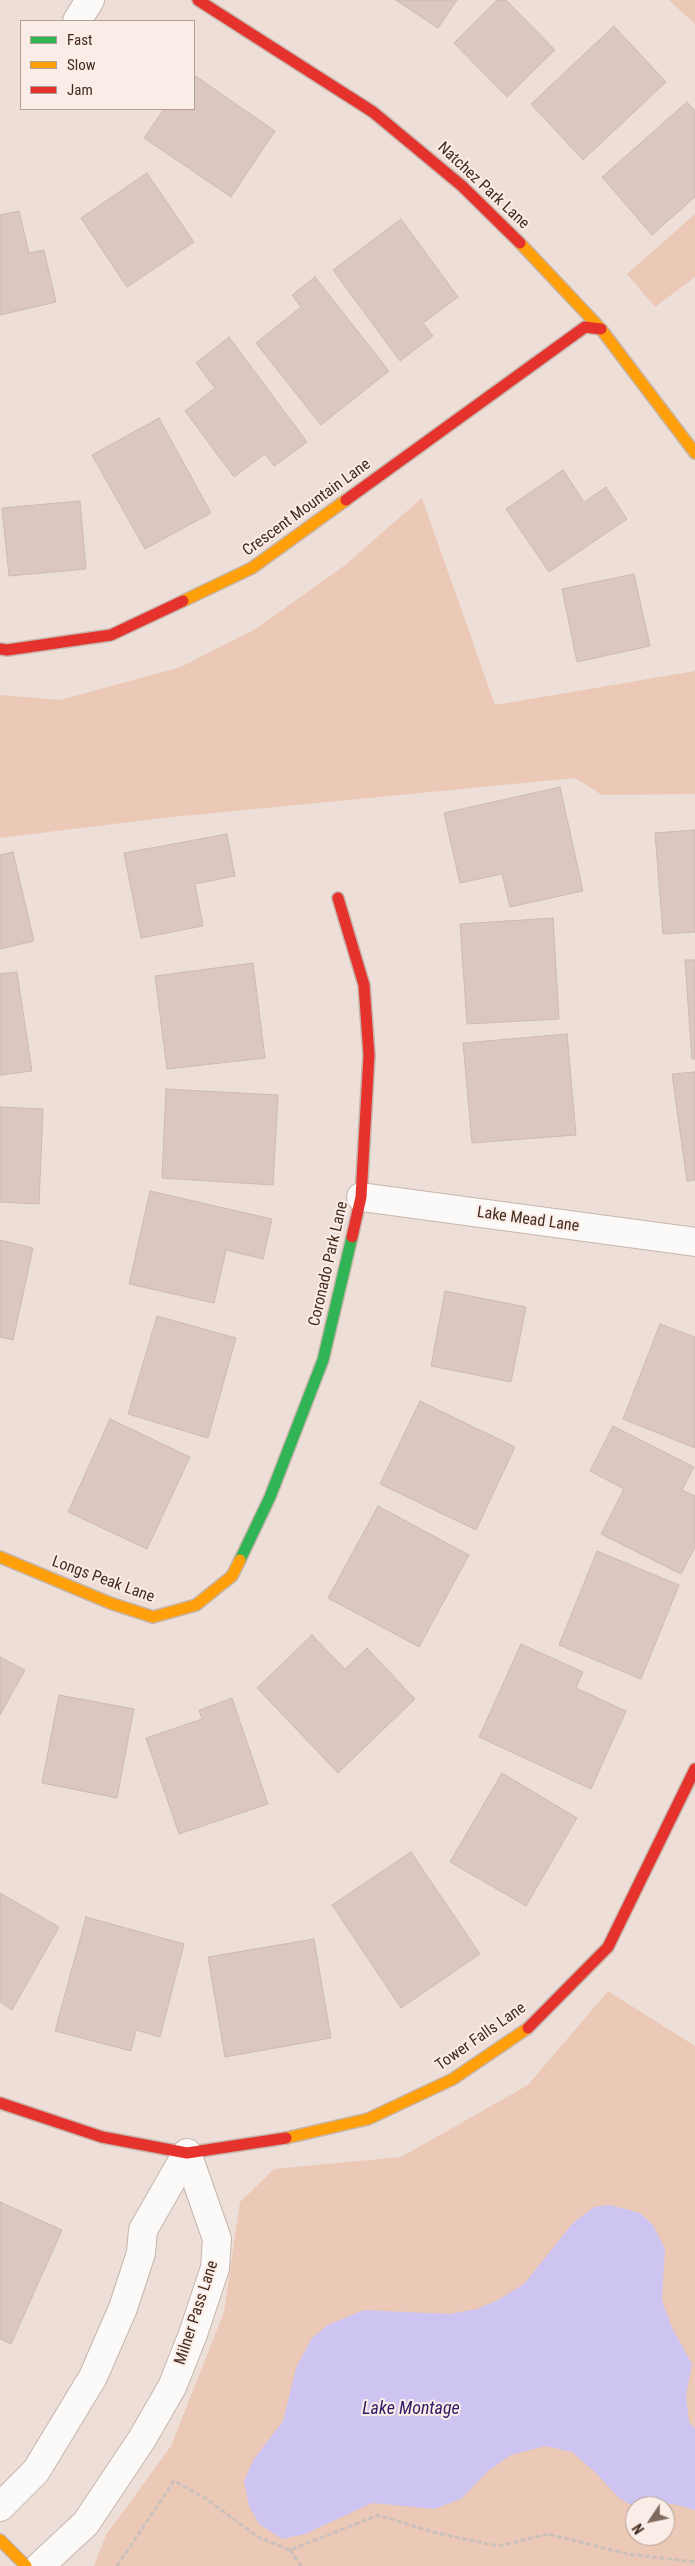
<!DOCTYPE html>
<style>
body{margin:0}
#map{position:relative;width:695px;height:2566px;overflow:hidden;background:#eddfd8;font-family:"Roboto Condensed",sans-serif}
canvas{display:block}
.legend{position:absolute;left:20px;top:20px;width:175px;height:90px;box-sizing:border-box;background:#faece6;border:1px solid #b19f96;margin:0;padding:6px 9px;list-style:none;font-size:15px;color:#442b1e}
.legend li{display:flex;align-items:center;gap:10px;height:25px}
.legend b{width:25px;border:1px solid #b19f96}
.north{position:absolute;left:625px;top:2496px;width:50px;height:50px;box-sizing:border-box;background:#faece6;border:1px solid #b19f96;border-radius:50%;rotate:236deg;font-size:14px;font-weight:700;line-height:20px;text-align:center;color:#442b1e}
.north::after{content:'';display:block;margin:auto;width:18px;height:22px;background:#7f6a5f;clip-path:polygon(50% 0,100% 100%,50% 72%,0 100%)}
</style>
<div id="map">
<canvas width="695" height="2566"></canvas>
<ul class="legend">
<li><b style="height:6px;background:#30b455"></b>Fast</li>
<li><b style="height:6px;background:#ff9f0a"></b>Slow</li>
<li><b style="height:6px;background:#e5322d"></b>Jam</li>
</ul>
<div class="north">N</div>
</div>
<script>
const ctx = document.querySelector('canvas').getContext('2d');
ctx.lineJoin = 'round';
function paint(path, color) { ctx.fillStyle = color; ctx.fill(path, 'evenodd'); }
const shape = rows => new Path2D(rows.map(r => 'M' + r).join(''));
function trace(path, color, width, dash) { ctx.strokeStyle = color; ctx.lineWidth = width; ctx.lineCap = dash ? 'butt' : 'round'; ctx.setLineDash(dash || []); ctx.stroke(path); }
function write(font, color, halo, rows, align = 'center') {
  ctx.font = font + ' "Roboto Condensed",sans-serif'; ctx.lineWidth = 4; ctx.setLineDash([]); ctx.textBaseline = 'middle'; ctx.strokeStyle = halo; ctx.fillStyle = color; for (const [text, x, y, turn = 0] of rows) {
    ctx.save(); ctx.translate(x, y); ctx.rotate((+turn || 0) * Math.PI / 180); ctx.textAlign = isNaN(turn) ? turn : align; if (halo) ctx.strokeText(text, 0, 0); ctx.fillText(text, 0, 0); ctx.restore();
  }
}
paint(shape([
 [669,0,695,0,695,24],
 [695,214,695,277,655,307,627,274],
 [422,498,495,705,695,671,695,794,602,795,575,778,162,818,0,838,0,695,60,700,181,667,257,628,344,566],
 [608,1991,695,2046,695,2566,94,2566,106,2535,171,2446,224,2312,240,2202,274,2169,401,2157,528,2085],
 [635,2506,665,2506,665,2536,635,2536]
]), '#ecc8b6');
paint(shape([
 [610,2205,640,2213,653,2225,665,2249,662,2300,672,2328,692,2364,686,2395,689,2422,695,2428,695,2510,673,2504,629,2504,618,2497,595,2472,572,2452,545,2446,511,2455,488,2471,461,2499,434,2509,372,2503,305,2534,282,2539,259,2524,249,2506,244,2481,254,2459,283,2421,296,2368,312,2338,328,2325,364,2310,449,2314,477,2309,498,2300,524,2284,573,2223,594,2207]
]), '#cdc4f2');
const building = shape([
 [396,0,457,0,438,28,396,0],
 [497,0,506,0,555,50,507,97,454,43,497,0],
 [614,26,666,82,583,160,531,104,614,26],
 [194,75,275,131,231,197,144,138,164,109,194,109,194,75],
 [687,102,695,111,695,197,652,235,602,177,687,102],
 [147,173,194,242,127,287,81,218,147,173],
 [19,211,29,253,44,250,56,302,0,315,0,215,19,211],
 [401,219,458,297,423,323,433,336,400,361,333,270,401,219],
 [315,277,389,371,321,425,256,343,301,307,292,295,315,277],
 [229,337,307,442,274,466,265,454,234,477,185,411,215,388,196,363,229,337],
 [159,418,211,513,145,549,92,455,159,418],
 [563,470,584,502,606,487,627,519,549,572,506,509,563,470],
 [80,501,86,569,9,576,2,508,80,501],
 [634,574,650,646,577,662,562,589,634,574],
 [560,787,583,891,510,907,502,874,460,883,444,813,560,787],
 [695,830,695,932,663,934,655,833,695,830],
 [227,834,235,876,195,884,203,926,141,938,124,853,227,834],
 [13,852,34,941,0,949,0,855,13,852],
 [553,918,559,1019,467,1024,460,924,553,918],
 [685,960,695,960,695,1059,692,1059,685,960],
 [253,963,265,1058,167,1069,155,976,253,963],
 [17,972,32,1071,0,1075,0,974,17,972],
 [567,1034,576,1135,472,1143,463,1043,567,1034],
 [695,1072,695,1180,687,1181,672,1074,695,1072],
 [166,1089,278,1095,273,1185,162,1178,166,1089],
 [0,1107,43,1109,39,1204,0,1202,0,1107],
 [150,1191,272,1219,263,1259,226,1250,214,1303,129,1284,150,1191],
 [0,1240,33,1248,13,1340,0,1337,0,1240],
 [445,1291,526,1307,511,1382,431,1366,445,1291],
 [157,1316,236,1338,208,1438,128,1414,157,1316],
 [660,1324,695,1337,695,1448,623,1419,660,1324],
 [420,1401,515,1447,476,1530,380,1484,420,1401],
 [110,1419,190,1457,147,1549,68,1512,110,1419],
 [613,1426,694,1467,682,1490,695,1496,695,1547,681,1574,601,1534,624,1489,590,1471,613,1426],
 [378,1506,469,1555,419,1647,328,1598,378,1506],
 [597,1551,679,1585,641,1679,559,1645,597,1551],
 [312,1635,345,1669,367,1648,415,1699,338,1773,257,1688,312,1635],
 [521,1644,583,1672,576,1688,626,1711,591,1789,479,1737,521,1644],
 [0,1657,25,1670,0,1715,0,1657],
 [59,1695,134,1709,117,1798,42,1783,59,1695],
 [232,1698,268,1804,179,1834,146,1738,202,1719,199,1710,232,1698],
 [502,1773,577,1818,526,1906,450,1862,502,1773],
 [411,1852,480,1954,401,2008,332,1905,411,1852],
 [0,1893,59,1927,12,2010,0,2002,0,1893],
 [86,1917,184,1944,160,2037,136,2030,131,2051,55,2031,86,1917],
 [314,1939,331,2038,225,2057,208,1957,314,1939],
 [0,2202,62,2230,11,2344,0,2339,0,2202]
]);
paint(building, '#dbc6c1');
trace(building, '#cdb9b4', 1);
const street = shape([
 [77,21,90,0],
 [361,1197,695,1242],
 [0,2507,36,2471,93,2377,123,2308,141,2253,143,2230,187,2153],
 [40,2566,86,2523,142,2439,172,2387,193,2334,215,2268,217,2239,187,2153]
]);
const fast = shape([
 [240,1560,270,1497,323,1360,352,1237]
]);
const slow = shape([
 [520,243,601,329,695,453],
 [183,601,252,568,346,500],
 [0,1557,110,1603,153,1617,196,1605,232,1576,240,1560],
 [286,2138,368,2119,453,2079,528,2028],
 [0,2540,26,2566]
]);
const jam = shape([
 [198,0,373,112,462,186,520,243],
 [346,500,585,327,601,329],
 [0,649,7,650,111,635,183,601],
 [338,898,364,985,369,1055,361,1197,352,1237],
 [528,2028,608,1947,695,1769],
 [0,2103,102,2137,187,2153,286,2138]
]);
trace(street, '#c6b5ab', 30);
trace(fast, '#c6b5ab', 14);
trace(slow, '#c6b5ab', 14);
trace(jam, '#c6b5ab', 14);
trace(shape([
 [290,2550,301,2566],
 [117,2566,174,2481,205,2498,258,2537,290,2550,378,2515,436,2533,499,2546,548,2534,628,2554,695,2562]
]), '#cac1bd', 3, [5, 2.5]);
trace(street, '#fcfaf9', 28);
trace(fast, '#30b455', 11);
trace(slow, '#ff9f0a', 11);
trace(jam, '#e5322d', 11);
write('16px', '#442b1e', '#faece6', [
 ["Natchez Park Lane",483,186,43],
 ["Crescent Mountain Lane",307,508,-36],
 ["Lake Mead Lane",528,1220,8],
 ["Coronado Park Lane",329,1264,-77],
 ["Longs Peak Lane",103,1580,20],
 ["Tower Falls Lane",481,2037,-35],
 ["Milner Pass Lane",197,2313,-72]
]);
write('italic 18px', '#2e1b67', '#faece6', [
 ["Lake Montage",411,2409]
]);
</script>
